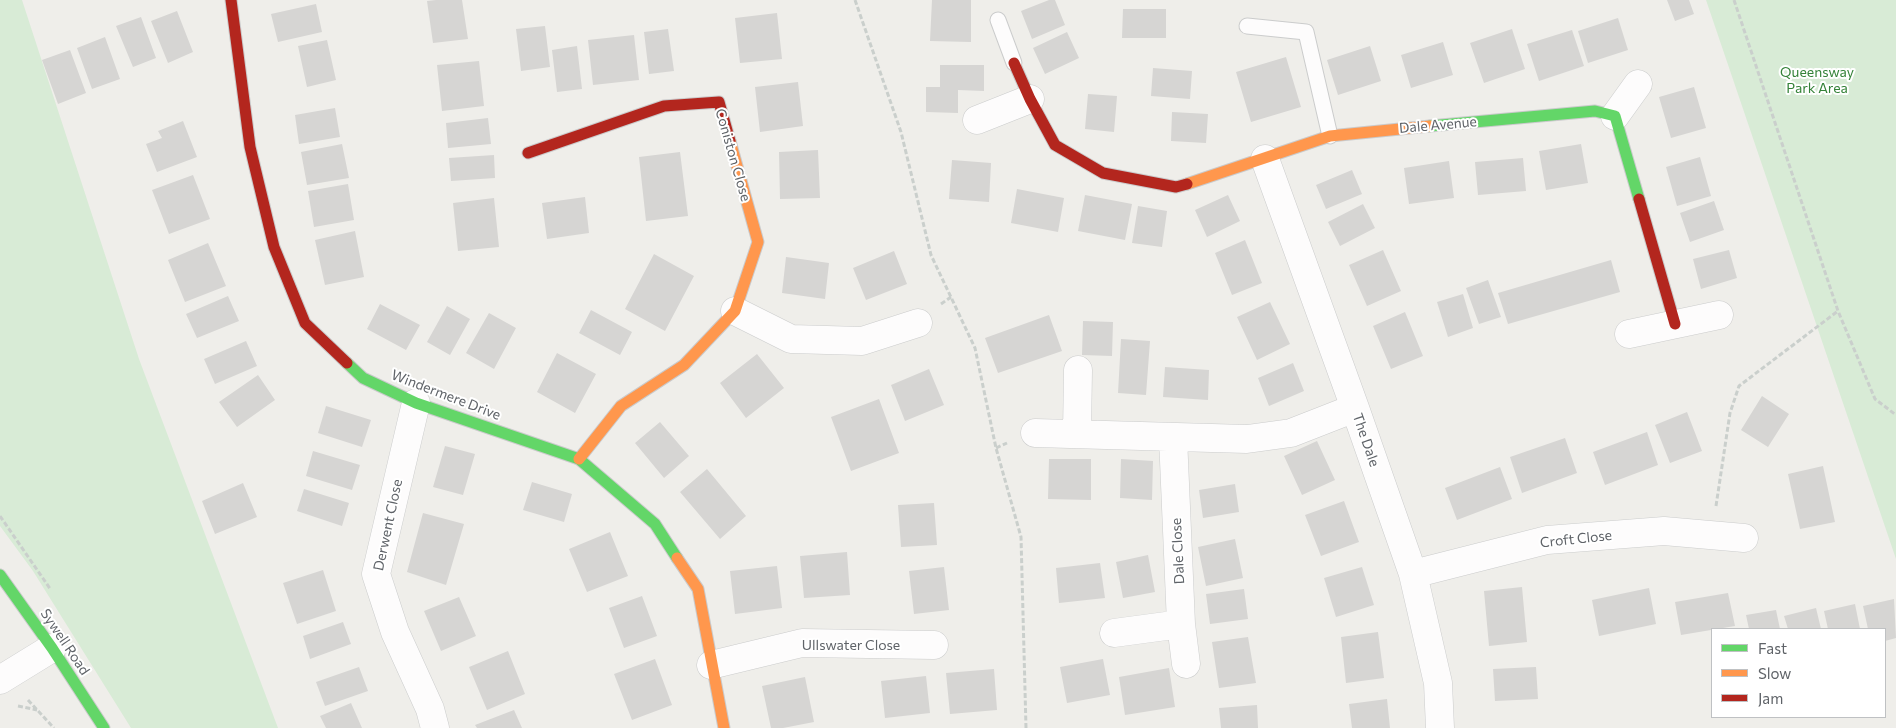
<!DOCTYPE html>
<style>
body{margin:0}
#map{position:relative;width:1896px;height:728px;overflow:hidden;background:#efeeea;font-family:Commissioner,sans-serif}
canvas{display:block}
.legend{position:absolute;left:1711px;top:628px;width:175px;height:90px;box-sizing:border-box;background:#fff;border:1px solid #bfc1c3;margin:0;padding:6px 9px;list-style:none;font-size:15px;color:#5f6368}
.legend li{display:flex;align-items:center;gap:10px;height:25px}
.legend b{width:25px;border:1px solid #bfc1c3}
</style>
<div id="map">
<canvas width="1896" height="728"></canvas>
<ul class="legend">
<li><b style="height:6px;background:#63d668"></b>Fast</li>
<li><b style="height:6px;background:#ff974d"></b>Slow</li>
<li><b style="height:6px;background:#b3261e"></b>Jam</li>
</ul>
</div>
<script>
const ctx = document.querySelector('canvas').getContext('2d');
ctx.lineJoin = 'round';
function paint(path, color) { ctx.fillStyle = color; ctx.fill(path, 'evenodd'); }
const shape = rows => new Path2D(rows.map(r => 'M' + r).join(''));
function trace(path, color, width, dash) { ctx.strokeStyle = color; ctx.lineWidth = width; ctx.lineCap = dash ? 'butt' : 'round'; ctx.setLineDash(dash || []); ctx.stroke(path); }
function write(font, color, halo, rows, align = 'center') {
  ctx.font = font + ' Commissioner,sans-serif'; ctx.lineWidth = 4; ctx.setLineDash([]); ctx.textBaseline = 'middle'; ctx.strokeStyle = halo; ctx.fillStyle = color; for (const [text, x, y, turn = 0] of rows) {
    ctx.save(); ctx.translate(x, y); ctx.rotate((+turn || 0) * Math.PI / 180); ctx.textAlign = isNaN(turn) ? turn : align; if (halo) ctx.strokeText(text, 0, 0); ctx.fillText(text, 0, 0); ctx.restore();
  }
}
paint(shape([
 [0,0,22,0,139,359,278,728,131,728,33,571,0,526],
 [1706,0,1896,0,1896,559]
]), '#d8ebd6');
paint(shape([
 [436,0,462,0,468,39,433,43,427,1],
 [932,0,971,0,971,42,930,41],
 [1049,0,1055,0,1065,25,1032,39,1021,11],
 [1667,0,1689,0,1694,14,1675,21],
 [316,4,322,32,278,42,271,14],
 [1123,9,1166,9,1166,38,1122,38],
 [177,11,193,52,168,63,151,21],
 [777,13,782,59,740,63,735,18],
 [141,17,156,58,133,67,116,26],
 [1618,18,1628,50,1588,63,1578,31],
 [545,26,550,67,521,71,516,29],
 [668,29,674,71,649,74,644,32],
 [1512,29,1525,69,1484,83,1470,43],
 [1572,30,1584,66,1539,81,1527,44],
 [1067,32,1079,58,1045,74,1033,48],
 [634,35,639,80,593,85,588,40],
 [105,37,120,79,92,89,77,48],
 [327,40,336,80,307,87,298,46],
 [1443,42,1453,75,1411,88,1401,55],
 [577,46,582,89,557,92,552,50],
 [1370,46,1381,81,1338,95,1327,60],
 [70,50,86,93,58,104,42,60],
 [1286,57,1301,107,1251,122,1236,72],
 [479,61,484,106,442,111,437,65],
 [940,65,984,65,984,91,958,90,958,113,926,112,926,87,940,87],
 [1153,68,1192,71,1190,99,1151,96],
 [798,82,803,126,760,132,755,87],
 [1694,87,1706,128,1671,138,1659,97],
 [1088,94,1117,96,1114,132,1085,129],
 [335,108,340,137,299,144,295,115],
 [1172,112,1208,114,1206,143,1171,141],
 [488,118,491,144,448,148,446,123],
 [183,121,197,157,157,172,146,144,162,138,158,131],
 [342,144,349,178,307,185,301,152],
 [1581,144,1588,183,1546,190,1539,151],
 [818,150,820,198,780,199,779,152],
 [680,152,688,216,646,221,639,157],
 [494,155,495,178,451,181,449,158],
 [1700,157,1711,196,1677,206,1666,167],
 [1523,158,1526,191,1478,195,1475,162],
 [952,160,991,163,989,202,949,199],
 [1449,161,1454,198,1409,204,1404,168],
 [1352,170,1362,194,1326,209,1316,185],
 [193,175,210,219,169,234,152,190],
 [348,184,354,220,314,227,308,191],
 [1017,189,1064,198,1058,232,1011,223],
 [1085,195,1132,204,1125,240,1078,231],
 [1228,195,1240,221,1207,237,1195,210],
 [585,197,589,233,547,239,542,203],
 [494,198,499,247,458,251,453,203],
 [1714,201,1724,230,1690,242,1680,213],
 [1363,204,1375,228,1340,246,1328,222],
 [1138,206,1167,211,1162,247,1132,243],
 [355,231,364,277,325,285,315,240],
 [1245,240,1262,283,1232,295,1215,253],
 [208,243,226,286,185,302,168,260],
 [1383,250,1401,291,1367,306,1349,265],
 [1729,250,1737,278,1701,289,1693,259],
 [894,251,907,284,866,300,853,268],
 [654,254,694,276,665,331,625,309],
 [786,257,829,263,825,299,782,293],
 [1611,260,1620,292,1508,324,1498,293],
 [1488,280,1501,317,1479,324,1466,288],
 [1463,294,1473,328,1448,337,1437,302],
 [228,296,239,321,197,338,186,314],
 [1270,302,1290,344,1257,360,1237,317],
 [380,304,420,325,406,350,367,329],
 [447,306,470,319,450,355,427,342],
 [591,310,632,332,620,355,579,333],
 [1405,312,1423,356,1391,369,1373,326],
 [489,313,516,328,494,369,466,353],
 [1049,315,1062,351,998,373,985,338],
 [1083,321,1113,322,1112,356,1082,355],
 [1121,339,1150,341,1146,395,1118,393],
 [246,341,257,366,215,384,204,359],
 [557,353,596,374,575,413,537,392],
 [757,354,784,388,746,418,720,383],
 [1293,363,1304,391,1269,406,1258,378],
 [1165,367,1209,370,1208,400,1163,397],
 [929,369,944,405,905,421,891,385],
 [258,375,275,400,237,427,219,402],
 [1762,396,1789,414,1768,447,1741,430],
 [879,399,899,453,851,471,831,417],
 [326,406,371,420,362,447,318,433],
 [1687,412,1702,451,1670,463,1655,425],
 [660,422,689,456,664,478,635,443],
 [1647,432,1658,465,1605,485,1593,452],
 [1565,438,1577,473,1522,493,1510,457],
 [1317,441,1335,480,1302,495,1284,456],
 [445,446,475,454,463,495,433,487],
 [313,451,360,465,352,490,306,476],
 [1049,459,1091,459,1091,500,1048,499],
 [1121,459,1153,461,1152,500,1120,498],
 [1823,466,1835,522,1800,529,1788,474],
 [1500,467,1512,499,1457,520,1445,488],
 [707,469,746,516,720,539,680,492],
 [532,482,572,494,564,522,523,510],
 [243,483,257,517,215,534,202,501],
 [1235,484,1239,512,1203,518,1199,490],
 [304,489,349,503,342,526,297,511],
 [1344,501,1359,542,1321,556,1305,515],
 [934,503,937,545,901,547,898,505],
 [423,513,464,524,446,585,407,572],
 [610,532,628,576,587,592,569,549],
 [1235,539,1243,578,1206,586,1198,547],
 [847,552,850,595,804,598,800,556],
 [1148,555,1155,592,1123,598,1116,562],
 [1100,563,1105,598,1059,603,1056,568],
 [777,566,782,608,735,614,730,571],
 [944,567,949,610,914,614,909,571],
 [1362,567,1374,605,1336,617,1324,578],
 [323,570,336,611,297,624,283,583],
 [1522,587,1527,642,1489,646,1484,591],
 [1649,588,1656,624,1599,636,1592,600],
 [1244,589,1248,619,1210,624,1206,594],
 [1728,593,1735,626,1681,635,1675,602],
 [642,596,657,636,624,648,609,608],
 [459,597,476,636,441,651,424,611],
 [1894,599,1896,638,1885,641,1885,629,1868,629,1863,606],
 [1855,604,1860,629,1828,629,1824,611],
 [1816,608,1821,629,1788,629,1784,616],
 [1776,610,1780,629,1749,629,1746,615],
 [343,622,351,644,310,659,303,636],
 [1378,632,1384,678,1346,683,1341,637],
 [1248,637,1256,683,1219,688,1212,642],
 [508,651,525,694,487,710,469,667],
 [655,659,672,705,632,720,614,674],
 [1103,659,1110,695,1067,703,1060,667],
 [359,667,368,691,325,706,316,682],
 [1536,667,1538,699,1495,701,1493,669],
 [1169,668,1175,707,1125,715,1119,677],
 [994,669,997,710,950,714,946,673],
 [926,676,930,713,885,718,881,681],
 [805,677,814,722,783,728,771,728,762,686],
 [1387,699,1390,728,1352,728,1349,704],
 [351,703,362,728,326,728,320,716],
 [1257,705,1258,728,1221,728,1219,708],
 [514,710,522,728,477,728,475,725]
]), '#d6d5d3');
const lane = shape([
 [998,20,1014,63],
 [1247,26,1306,32,1330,136]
]);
const street = shape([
 [1615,116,1638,84],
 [977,120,1030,99],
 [1265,159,1355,408,1413,574,1438,683,1440,728],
 [735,311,791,339,862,341,918,323],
 [1629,334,1719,315],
 [416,403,376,574,395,632,430,709,435,728],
 [1035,433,1247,439,1291,433,1355,408],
 [1077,434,1078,370],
 [1173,437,1181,624,1186,664],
 [1413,574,1547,540,1664,531,1744,538],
 [1114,633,1181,624],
 [711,665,802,643,934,645],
 [0,680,52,648]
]);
const fast = shape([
 [1430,126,1595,111,1615,116,1639,199],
 [347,363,363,378,416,403,579,459,655,524,677,558],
 [0,575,52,648,104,728]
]);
const slow = shape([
 [1187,184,1330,136,1430,126],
 [579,459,621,406,684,365,735,311,758,242,730,141],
 [677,558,698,589,724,728]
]);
const jam = shape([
 [231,0,250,147,274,247,305,323,347,363],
 [1014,63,1030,99,1055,145,1103,173,1176,187,1187,184],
 [528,153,664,106,719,102,730,141],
 [1639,199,1675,324]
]);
trace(lane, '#cbcccc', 17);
trace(street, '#cbcccc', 29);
trace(fast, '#cacacb', 13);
trace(slow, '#cacacb', 13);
trace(jam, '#cacacb', 13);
trace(shape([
 [855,0,901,132,931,255,975,348,996,448,1021,537,1026,728],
 [1734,0,1838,311,1875,399,1896,415],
 [941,304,951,297],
 [996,448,1007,443],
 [1716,506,1730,413,1739,386,1838,311],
 [0,516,51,590],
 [28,700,54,728],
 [18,706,37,710]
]), '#cacfcc', 3, [5, 2.5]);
trace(lane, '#fdfcfc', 15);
trace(street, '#fdfcfc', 28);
trace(fast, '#63d668', 11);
trace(slow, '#ff974d', 11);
trace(jam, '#b3261e', 11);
write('14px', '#348238', '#fff', [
 ["Queensway",1817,72],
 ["Park Area",1817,88]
]);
write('14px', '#5f6368', '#fff', [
 ["Dale Avenue",1438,125,-5],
 ["Coniston Close",733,155,74],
 ["Windermere Drive",446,395,21],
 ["The Dale",1366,440,71],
 ["Derwent Close",388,525,-78],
 ["Croft Close",1576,539,-6],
 ["Dale Close",1178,551,-93],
 ["Sywell Road",65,642,56],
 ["Ullswater Close",851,645]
]);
</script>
